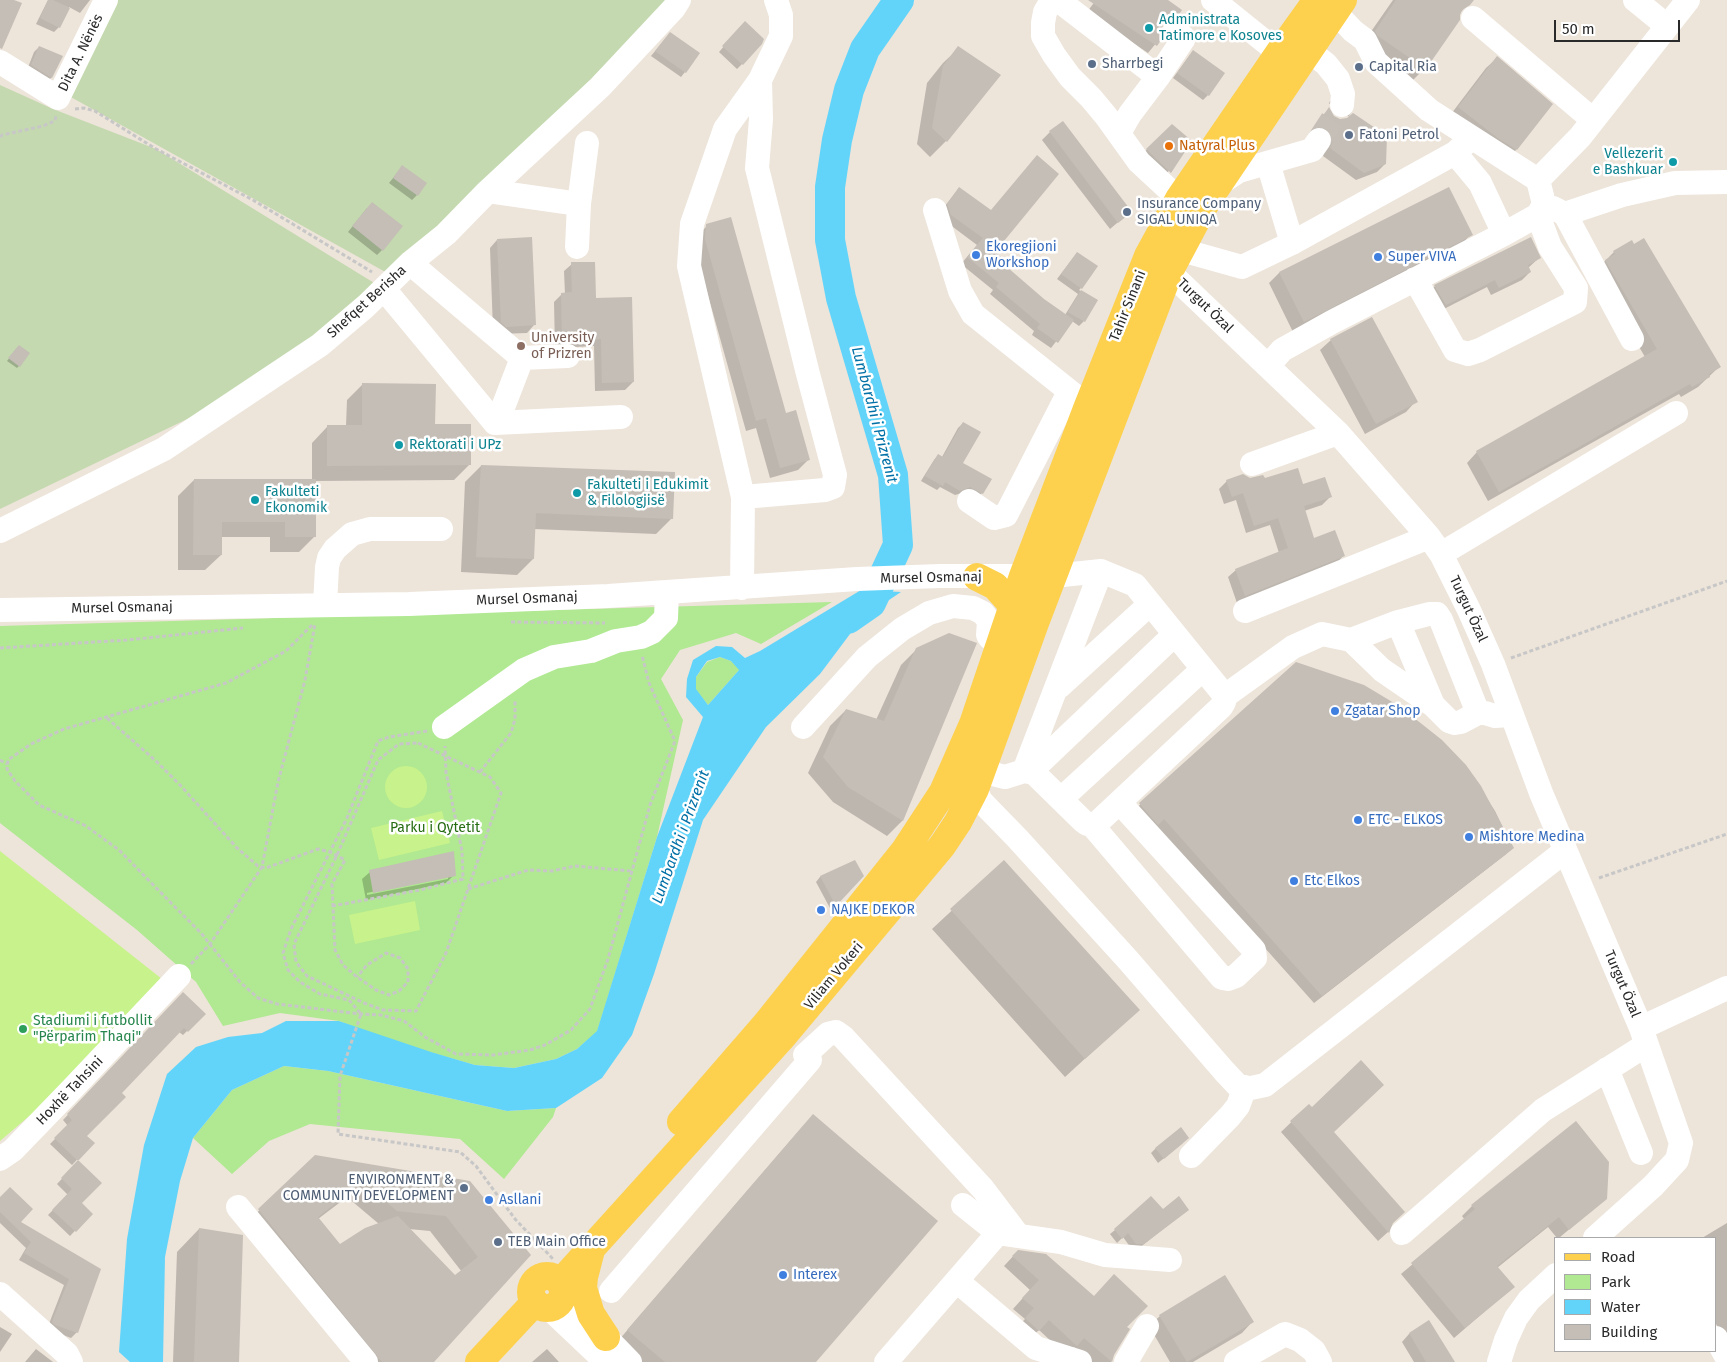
<!DOCTYPE html>
<meta charset="utf-8">
<style>
body{margin:0}
#map{position:relative;width:1727px;height:1362px;overflow:hidden;background:#ede4da;font-family:"Fira Sans",sans-serif}
canvas{display:block}
.legend{position:absolute;left:1554px;top:1237px;width:162px;height:115px;box-sizing:border-box;background:#fff;border:1px solid #a9a9a9;margin:0;padding:6px 9px;list-style:none;font-size:15px;color:#292929}
.legend li{display:flex;align-items:center;gap:10px;height:25px}
.legend b{width:25px;border:1px solid #a9a9a9}
.scale{position:absolute;left:1554px;top:20px;width:126px;height:22px;box-sizing:border-box;border:2px solid #292929;border-top:0;padding-left:6px;font-size:15px;line-height:18px;white-space:nowrap;color:#292929;-webkit-text-stroke:4px #fff;paint-order:stroke}
</style>
<div id="map">
<canvas width="1727" height="1362"></canvas>
<ul class="legend">
<li><b style="height:6px;background:#fdd14e"></b>Road</li>
<li><b style="height:14px;background:#b0e991"></b>Park</li>
<li><b style="height:14px;background:#62d4fa"></b>Water</li>
<li><b style="height:14px;background:#c4beb6"></b>Building</li>
</ul>
<div class="scale">50 m</div>
</div>
<script>
const ctx = document.querySelector('canvas').getContext('2d');
ctx.lineJoin = 'round';
function paint(path, color) { ctx.fillStyle = color; ctx.fill(path, 'evenodd'); }
const shape = rows => new Path2D(rows.map(r => 'M' + r).join(''));
function trace(path, color, width, dash) { ctx.strokeStyle = color; ctx.lineWidth = width; ctx.lineCap = dash ? 'butt' : 'round'; ctx.setLineDash(dash || []); ctx.stroke(path); }
function write(font, color, halo, rows, align = 'center') {
  ctx.font = font + ' "Fira Sans",sans-serif'; ctx.lineWidth = 5; ctx.setLineDash([]); ctx.textBaseline = 'middle'; ctx.strokeStyle = halo; ctx.fillStyle = color; for (const [text, x, y, turn = 0] of rows) {
    ctx.save(); ctx.translate(x, y); ctx.rotate((+turn || 0) * Math.PI / 180); ctx.textAlign = isNaN(turn) ? turn : align; if (halo) ctx.strokeText(text, 0, 0); ctx.fillText(text, 0, 0); ctx.restore();
  }
}
paint(shape([
 [832,602,761,644,736,633,680,650,661,679,683,720,657,837,597,1032,577,1049,556,1059,514,1068,475,1065,398,1043,339,1021,280,1013,223,1026,196,982,137,930,0,823,0,626],
 [720,657,731,661,740,669,708,705,695,689,696,677,707,662],
 [284,1066,328,1071,507,1111,556,1108,553,1117,504,1179,460,1139,310,1124,269,1141,232,1174,193,1138,232,1090]
]), '#b0e991');
paint(shape([
 [114,0,669,0,536,135,389,274,69,96],
 [0,85,53,109,156,149,384,289,208,409,0,509]
]), '#c4d9af');
paint(shape([
 '385 787a21 21 0 1 1 42 0a21 21 0 1 1-42 0Z',
 [442,811,450,843,379,860,371,828],
 [0,851,162,979,41,1106,0,1141],
 [415,901,420,930,355,944,349,915]
]), '#c8f28b');
paint(shape([
 [861,590,901,592,862,618,820,674,766,727,703,820,654,974,632,1035,602,1078,556,1108,507,1111,328,1071,284,1066,232,1090,193,1138,180,1181,165,1257,163,1362,130,1362,119,1352,127,1239,144,1145,167,1074,196,1047,228,1037,262,1033,286,1021,339,1021,431,1052,475,1065,514,1068,556,1059,577,1049,597,1031,657,837,703,717,686,697,687,679,693,660,716,646,732,647,745,658,760,651],
 [720,657,731,661,739,670,708,705,696,689,696,677,707,661]
]), '#62d4fa');
paint(shape([
 [48,0,90,0,80,13,69,7,59,27,54,32,36,24],
 [1096,0,1166,0,1176,16,1168,24,1162,24,1162,36,1148,53,1087,12],
 [1393,0,1472,0,1458,15,1425,68,1411,82,1361,46],
 [740,28,742,64,737,69,719,52],
 [665,39,685,72,681,77,651,56],
 [39,47,61,56,51,78,46,82,27,70,34,52],
 [959,48,946,141,930,157,917,144,927,83,943,63],
 [1193,51,1208,95,1203,100,1173,78],
 [1497,58,1516,150,1506,160,1448,118,1486,68],
 [1329,109,1333,117,1385,164,1377,172,1356,180,1323,156,1325,149,1310,134,1321,117],
 [1172,126,1190,141,1165,176,1142,154],
 [1050,132,1130,212,1110,229,1042,140],
 [1037,157,993,252,1005,268,1043,300,1065,315,1078,294,1057,279,1073,258,1081,288,1079,290,1096,300,1084,321,1079,326,1072,321,1051,348,1032,335,1034,331,990,294,993,290,961,264,977,245,945,221,941,211,959,188,991,211],
 [398,172,417,195,412,200,389,183],
 [1449,189,1471,234,1461,245,1293,332,1269,283,1279,273],
 [367,208,382,250,377,255,348,232],
 [707,226,785,414,808,460,798,470,770,478,756,428,746,431,695,249,697,236],
 [497,240,534,325,527,333,498,334,493,330,490,248],
 [1632,242,1719,367,1698,387,1681,397,1679,394,1488,501,1467,463,1477,452,1645,357,1595,271,1614,252],
 [1539,258,1528,268,1530,272,1522,280,1491,295,1487,287,1438,312,1427,294,1435,286],
 [572,264,595,300,633,382,625,390,595,391,594,346,555,348,554,302,562,294,565,294,564,271],
 [1331,340,1416,401,1406,412,1365,434,1320,350],
 [17,348,19,366,17,368,7,361],
 [362,385,434,426,470,464,454,480,315,481,315,536,299,552,270,552,270,537,221,537,221,555,205,570,178,570,178,496,194,480,312,480,312,443,327,427,346,426,347,400],
 [963,423,961,463,982,493,977,498,965,492,955,495,940,487,937,490,921,481,934,460,938,455,942,457,958,428],
 [481,466,672,518,656,534,534,529,533,559,517,575,461,572,465,482],
 [1250,479,1302,486,1330,497,1322,505,1304,511,1313,540,1343,556,1336,564,1237,603,1228,577,1236,570,1279,553,1270,525,1246,533,1236,500,1224,504,1219,489,1227,481],
 [975,643,902,821,887,836,833,802,808,773,830,726,846,710,876,720,901,665,917,649],
 [1296,663,1472,775,1495,811,1513,848,1505,855,1314,1003,1156,826,1132,812],
 [854,862,862,876,831,910,816,882,820,877],
 [1004,862,1138,1010,1065,1077,932,929],
 [370,872,454,875,446,883,366,900,362,879],
 [448,876,448,879,367,895,367,893],
 [183,994,204,1014,183,1035,179,1032,121,1093,85,1136,93,1143,72,1165,50,1144,68,1126,63,1120],
 [1309,1105,1333,1132,1391,1224,1388,1232,1378,1241,1281,1132],
 [803,1126,815,1362,642,1362,618,1341],
 [1183,1143,1158,1163,1151,1153,1156,1148],
 [315,1157,469,1182,530,1255,433,1362,355,1362,243,1226],
 [347,1197,379,1224,340,1246,318,1219],
 [409,1229,430,1231,462,1272,455,1277],
 [78,1162,80,1204,91,1214,70,1236,48,1215,68,1195,57,1184],
 [1606,1198,1559,1238,1557,1238,1548,1227,1497,1268,1513,1287,1454,1338,1401,1274,1465,1220,1462,1216,1472,1206],
 [0,1199,19,1223,100,1270,77,1332,71,1338,47,1329,64,1285,19,1260,26,1248,0,1223],
 [1162,1210,1182,1214,1138,1249,1131,1248,1123,1237,1117,1243,1110,1234,1115,1230],
 [1727,1223,1727,1342,1716,1324,1716,1238,1702,1238],
 [199,1229,237,1362,173,1362,177,1252],
 [1018,1251,1093,1298,1126,1327,1113,1355,1111,1362,1090,1362,1074,1347,1066,1355,1039,1330,1028,1340,1016,1329,1025,1319,1013,1309,1030,1290,1004,1266],
 [1160,1316,1252,1322,1242,1333,1193,1362,1170,1362,1149,1326],
 [1429,1322,1453,1362,1414,1362,1402,1342,1409,1334],
 [0,1327,12,1334,0,1352],
 [36,1349,53,1362,25,1362],
 [547,1349,559,1362,532,1362]
]), '#0003');
trace(shape([
 [848,619,871,603,898,545,893,475,841,298,830,240,830,187,837,140,849,90,865,49,899,0]
]), '#62d4fa', 30);
paint(shape([
 [0,0,14,0,22,3,2,49,0,48],
 [48,0,53,0,70,8,60,28,40,18],
 [1088,0,1168,0,1182,10,1177,17,1170,17,1164,21,1162,28,1163,37,1157,46],
 [1396,0,1474,0,1470,5,1462,10,1460,15,1460,20,1426,69,1378,36,1375,31],
 [745,21,764,39,762,44,743,65,722,46],
 [670,32,700,53,686,73,655,51],
 [39,46,63,56,52,78,31,65],
 [958,46,1001,75,947,142,932,128,943,66],
 [1193,50,1225,73,1209,96,1177,73],
 [1497,56,1553,104,1517,150,1499,139,1458,107],
 [1329,107,1334,116,1340,119,1347,118,1353,113,1387,136,1386,164,1364,173,1330,148,1333,141,1331,134,1326,129,1321,126,1316,127],
 [1063,121,1132,212,1118,223,1049,131],
 [1172,124,1192,141,1171,173,1146,149],
 [1037,155,1059,174,995,252,1010,264,1007,267,1044,299,1074,320,1058,343,1037,328,1040,324,996,287,999,283,967,257,983,238,951,215,947,204,959,187,991,210],
 [402,165,427,183,418,196,393,178],
 [1449,187,1473,235,1304,322,1279,272],
 [372,202,403,226,383,251,352,226],
 [731,217,786,413,796,410,810,460,780,468,766,418,756,421,705,239,706,224],
 [532,237,536,325,506,327,501,322,497,239],
 [1531,237,1541,258,1528,265,1531,272,1499,288,1495,280,1446,305,1434,285],
 [1644,238,1721,367,1709,374,1710,377,1692,387,1690,384,1499,492,1476,451,1657,349,1605,260,1615,254,1613,251,1632,240,1634,244],
 [1077,252,1098,266,1082,289,1061,274],
 [571,262,595,262,596,298,632,297,634,382,602,383,601,339,562,340,561,293,572,292],
 [1081,290,1098,300,1085,322,1068,312],
 [1372,317,1418,402,1376,424,1330,339],
 [19,345,30,353,20,367,8,358],
 [362,383,436,384,435,424,471,424,471,465,327,466,327,425,362,425],
 [963,422,981,432,963,463,992,479,983,494,970,487,960,491,945,482,943,486,925,476,938,454,943,457],
 [481,465,675,472,673,519,536,513,534,559,476,557],
 [1298,468,1303,484,1325,477,1332,497,1304,506,1314,538,1335,530,1345,556,1245,596,1235,569,1288,548,1278,518,1254,526,1243,493,1232,497,1226,480,1243,474,1250,478,1263,475,1265,478],
 [194,479,316,479,316,537,285,537,285,522,222,522,222,555,193,555],
 [949,633,977,643,903,821,848,787,823,757,846,709,884,721,916,648],
 [1296,662,1364,685,1399,706,1442,740,1466,765,1481,786,1514,848,1322,996,1164,819,1158,825,1139,803],
 [454,851,456,876,373,893,369,870],
 [855,860,864,876,836,906,820,876],
 [1004,860,1140,1010,1085,1059,950,909],
 [183,992,206,1014,188,1032,184,1028,122,1093,126,1097,87,1136,95,1143,78,1161,54,1138,72,1120,67,1114],
 [1361,1060,1384,1085,1334,1132,1405,1212,1393,1223,1389,1233,1290,1121,1309,1104,1312,1107],
 [813,1114,938,1221,816,1362,665,1362,627,1330],
 [1576,1121,1609,1162,1607,1199,1569,1230,1559,1217,1497,1266,1515,1287,1465,1328,1411,1263,1475,1209,1471,1205],
 [1181,1127,1189,1138,1164,1159,1155,1148],
 [315,1155,470,1181,531,1255,434,1362,382,1362,258,1209],
 [363,1182,397,1211,446,1216,478,1257,455,1275,398,1216,365,1228,340,1244,318,1217],
 [78,1160,102,1183,82,1203,93,1214,76,1232,52,1210,72,1189,61,1178],
 [10,1187,33,1209,21,1222,101,1269,78,1333,55,1325,52,1322,69,1279,24,1253,31,1242,0,1212,0,1197],
 [1151,1196,1163,1209,1179,1196,1189,1210,1144,1244,1136,1244,1128,1233,1122,1239,1114,1229],
 [199,1228,243,1235,239,1362,194,1362],
 [1018,1250,1046,1254,1094,1296,1114,1274,1148,1306,1127,1327,1130,1329,1114,1355,1112,1362,1084,1338,1077,1346,1049,1320,1039,1331,1025,1318,1034,1308,1022,1298,1039,1280,1012,1256],
 [1225,1275,1254,1322,1187,1362,1159,1315],
 [1429,1320,1455,1362,1426,1362,1409,1333]
]), '#c4beb6');
trace(shape([
 [1319,140,1342,105]
]), '#c6bfb7', 24, [24, 12]);
trace(shape([
 [75,109,84,108,95,111,156,149,253,200,372,272],
 [0,137,2,135,43,126,55,121,56,116],
 [511,622,605,623],
 [312,625,286,651,226,683,64,729,31,744,8,760,7,769,15,781,39,805,86,826,119,850,172,904,201,933,240,982,258,998,277,1004,361,1014,381,1015,404,1021,425,1037,456,1054,493,1055,530,1050,545,1045,571,1030,590,1009,608,959,650,805,675,741,649,683,642,655],
 [0,648,127,640,243,628],
 [1511,658,1727,581],
 [107,718,157,762,180,785,237,848,258,866,266,868,318,849,330,852,345,860,332,884,335,950,343,965,357,977,376,990,389,995,399,991,408,982,408,969,400,958,386,953,367,965,357,977],
 [427,731,389,737,378,741,347,818,291,929,283,953,288,970,300,982,320,994,349,1000,361,1014,340,1076,338,1134,460,1152,476,1166,515,1219,554,1260],
 [418,743,490,777,501,793,446,953,416,1011,383,1010,364,1003,307,976,296,962,294,944,337,855,378,760,399,744,418,743],
 [0,760,7,764],
 [480,772,511,733,515,719,515,699],
 [1599,878,1727,834],
 [468,889,528,870,552,871,575,866,631,871],
 [332,906,420,890,463,879,462,851,446,772,445,746],
 [191,964,210,944,262,867,278,782,305,680,315,624]
]), '#c7c7c7', 3, [4, 2.5]);
trace(shape([
 [1052,0,1045,12,1043,23,1043,36,1054,55,1070,77,1091,98,1106,116,1139,162,1179,199],
 [1058,0,1158,77],
 [1213,0,1279,53],
 [1635,0,1667,26],
 [1334,11,1353,31,1365,40,1376,62,1429,110,1538,180],
 [1473,18,1593,120],
 [1309,51,1326,64,1338,79,1343,94,1342,105],
 [0,62,58,98,106,0],
 [1119,133,1130,114,1158,77,1184,38,1175,30],
 [1467,142,1455,153,1480,183,1504,234],
 [1268,163,1292,243],
 [1219,184,1239,171,1312,150,1319,140],
 [488,191,579,204,577,247],
 [579,204,587,143],
 [1553,208,1565,214,1632,339],
 [935,210,960,291,973,314,1088,406],
 [1565,214,1622,195,1675,183,1727,182],
 [1182,248,1185,251,1242,267,1292,243,1455,153],
 [410,263,522,358,502,410,495,423],
 [1169,272,1338,433,1429,537,1441,554,1469,610,1493,664,1541,793,1641,1028,1681,1143,1677,1160,1653,1186,1595,1238],
 [1415,279,1455,350,1468,354,1480,350,1575,302,1576,288,1550,247,1538,215],
 [384,289,495,423,621,417],
 [522,358,568,356],
 [1268,366,1282,350,1332,322,1504,234,1538,215,1544,204,1538,180,1580,137,1688,0],
 [1252,464,1338,433],
 [743,497,825,490,833,487,835,475,808,374,757,168,761,119,760,80],
 [969,501,994,518,1006,515,1069,392],
 [0,531,164,449,320,345,366,306,410,263,446,234,488,191,600,87,674,8,679,0],
 [1441,554,1676,413],
 [742,588,743,497,689,266,692,224,725,129,760,80,781,36,781,15,776,0],
 [325,605,327,567,329,558,335,549,352,534,370,529,441,529],
 [0,610,409,604,608,596,857,579,940,576,1053,576,1101,571,1135,585,1225,696,1224,702,1221,707,1096,824,1087,824,1083,821,1034,773,1024,771,1005,777,981,771],
 [1245,611,1429,537],
 [1398,622,1433,705],
 [1351,640,1398,622,1429,614,1437,614,1441,620,1478,713],
 [1059,687,1150,604],
 [1225,696,1293,647,1322,634,1351,640,1382,670,1433,705,1449,721,1455,723,1461,722,1478,713,1485,713,1495,716,1511,715],
 [444,727,524,670,554,657,591,651,616,641,641,637,652,632,666,618,667,592],
 [803,727,867,657,902,629,929,613,953,606,973,608,983,613,989,621,988,635,990,638,1000,643],
 [1024,771,1101,571],
 [1031,771,1174,635],
 [975,789,981,801,1017,838,1128,960,1224,1071,1239,1087,1251,1088,1265,1085,1565,851],
 [1061,799,1203,669],
 [1092,825,1222,978,1228,979,1236,976,1255,958,1254,950,1120,803],
 [1641,1028,1727,988],
 [805,1055,828,1034,836,1032,843,1037,983,1189,1018,1235],
 [1607,1069,1641,1153],
 [1191,1156,1230,1116,1238,1106,1245,1087],
 [0,1159,13,1150,72,1089,179,976],
 [963,1205,998,1233,1061,1242,1105,1255,1170,1260],
 [238,1207,366,1362],
 [1402,1233,1543,1110,1646,1045],
 [957,1281,1036,1348,1080,1362],
 [611,1291,810,1060],
 [563,1293,630,1362],
 [0,1294,67,1354,71,1362],
 [549,1308,606,1362],
 [1716,1338,1727,1358],
 [886,1362,998,1233],
 [1126,1362,1147,1326],
 [1236,1362,1285,1334,1300,1340,1314,1351,1320,1362],
 [1499,1362,1506,1340,1516,1318,1529,1300,1556,1275]
]), '#fff', 24);
trace(shape([
 [977,577,995,586,1013,606],
 [681,1122,766,1024,905,850,943,792,973,724,1023,576,1088,406,1148,256,1179,199,1279,53,1317,0],
 [591,1250,584,1277,583,1288,591,1314,606,1337],
 '531 1292a16 16 0 1 1 32 0a16 16 0 1 1-32 0Z',
 [560,1283,784,1035,942,846,958,822,975,789,1035,623,1169,272,1204,206,1343,0],
 [479,1362,535,1302]
]), '#fdd14e', 28);
for (const [x, y, r, color] of [
 [1149,28,5,"#0f9aa8"],
 [1092,64,5,"#5c6f8a"],
 [1359,67,5,"#5c6f8a"],
 [1349,135,5,"#5c6f8a"],
 [1169,146,5,"#e8710a"],
 [1673,162,5,"#0f9aa8"],
 [1127,212,5,"#5c6f8a"],
 [976,255,5,"#3f7fe0"],
 [1378,257,5,"#3f7fe0"],
 [521,346,5,"#8d6e63"],
 [399,445,5,"#0f9aa8"],
 [577,493,5,"#0f9aa8"],
 [255,500,5,"#0f9aa8"],
 [1335,711,5,"#3f7fe0"],
 [1358,820,5,"#3f7fe0"],
 [1469,837,5,"#3f7fe0"],
 [1294,881,5,"#3f7fe0"],
 [821,910,5,"#3f7fe0"],
 [23,1029,5,"#2e9e5b"],
 [464,1188,5,"#5c6f8a"],
 [489,1200,5,"#3f7fe0"],
 [498,1242,5,"#5c6f8a"],
 [783,1275,5,"#3f7fe0"]
]) { const dot = new Path2D(); dot.arc(x, y, r, 0, 2 * Math.PI); ctx.fillStyle = color; ctx.fill(dot); trace(dot, '#fff', 2); }
write('14px', '#0d838f', '#fff', [
 ["Administrata",1159,20],
 ["Tatimore e Kosoves",1159,36],
 ["Vellezerit",1663,154,"right"],
 ["e Bashkuar",1663,170,"right"],
 ["Rektorati i UPz",409,445],
 ["Fakulteti i Edukimit",587,485],
 ["& Filologjisë",587,501],
 ["Fakulteti",265,492],
 ["Ekonomik",265,508]
], 'left');
write('14px', '#292929', '#fff', [
 ["Dita A. Nënës",81,53,-64],
 ["Shefqet Berisha",367,302,-42],
 ["Tahir Sinani",1128,306,-68],
 ["Turgut Özal",1205,306,44],
 ["Mursel Osmanaj",931,578,-1],
 ["Mursel Osmanaj",527,599,-2],
 ["Mursel Osmanaj",122,608,-1],
 ["Turgut Özal",1468,609,65],
 ["Viliam Vokeri",834,976,-50],
 ["Turgut Özal",1622,984,67],
 ["Hoxhë Tahsini",70,1091,-46]
]);
write('14px', '#4e5e75', '#fff', [
 ["Sharrbegi",1102,64],
 ["Capital Ria",1369,67],
 ["Fatoni Petrol",1359,135],
 ["Insurance Company",1137,204],
 ["SIGAL UNIQA",1137,220],
 ["ENVIRONMENT &",454,1180,"right"],
 ["COMMUNITY DEVELOPMENT",454,1196,"right"],
 ["TEB Main Office",508,1242]
], 'left');
write('14px', '#c56008', '#fff', [
 ["Natyral Plus",1179,146]
], 'left');
write('14px', '#366cbe', '#fff', [
 ["Ekoregjioni",986,247],
 ["Workshop",986,263],
 ["Super VIVA",1388,257],
 ["Zgatar Shop",1345,711],
 ["ETC - ELKOS",1368,820],
 ["Mishtore Medina",1479,837],
 ["Etc Elkos",1304,881],
 ["NAJKE DEKOR",831,910],
 ["Asllani",499,1200],
 ["Interex",793,1275]
], 'left');
write('14px', '#785e54', '#fff', [
 ["University",531,338],
 ["of Prizren",531,354]
], 'left');
write('14px', '#276d13', '#fff', [
 ["Parku i Qytetit",435,828]
]);
write('14px', '#27864d', '#fff', [
 ["Stadiumi i futbollit",33,1021],
 ["\"Përparim Thaqi\"",33,1037]
], 'left');
write('italic 15px', '#0170a6', '#fff', [
 ["Lumbardhi i Prizrenit",874,415,75],
 ["Lumbardhi i Prizrenit",681,837,-70]
]);
</script>
